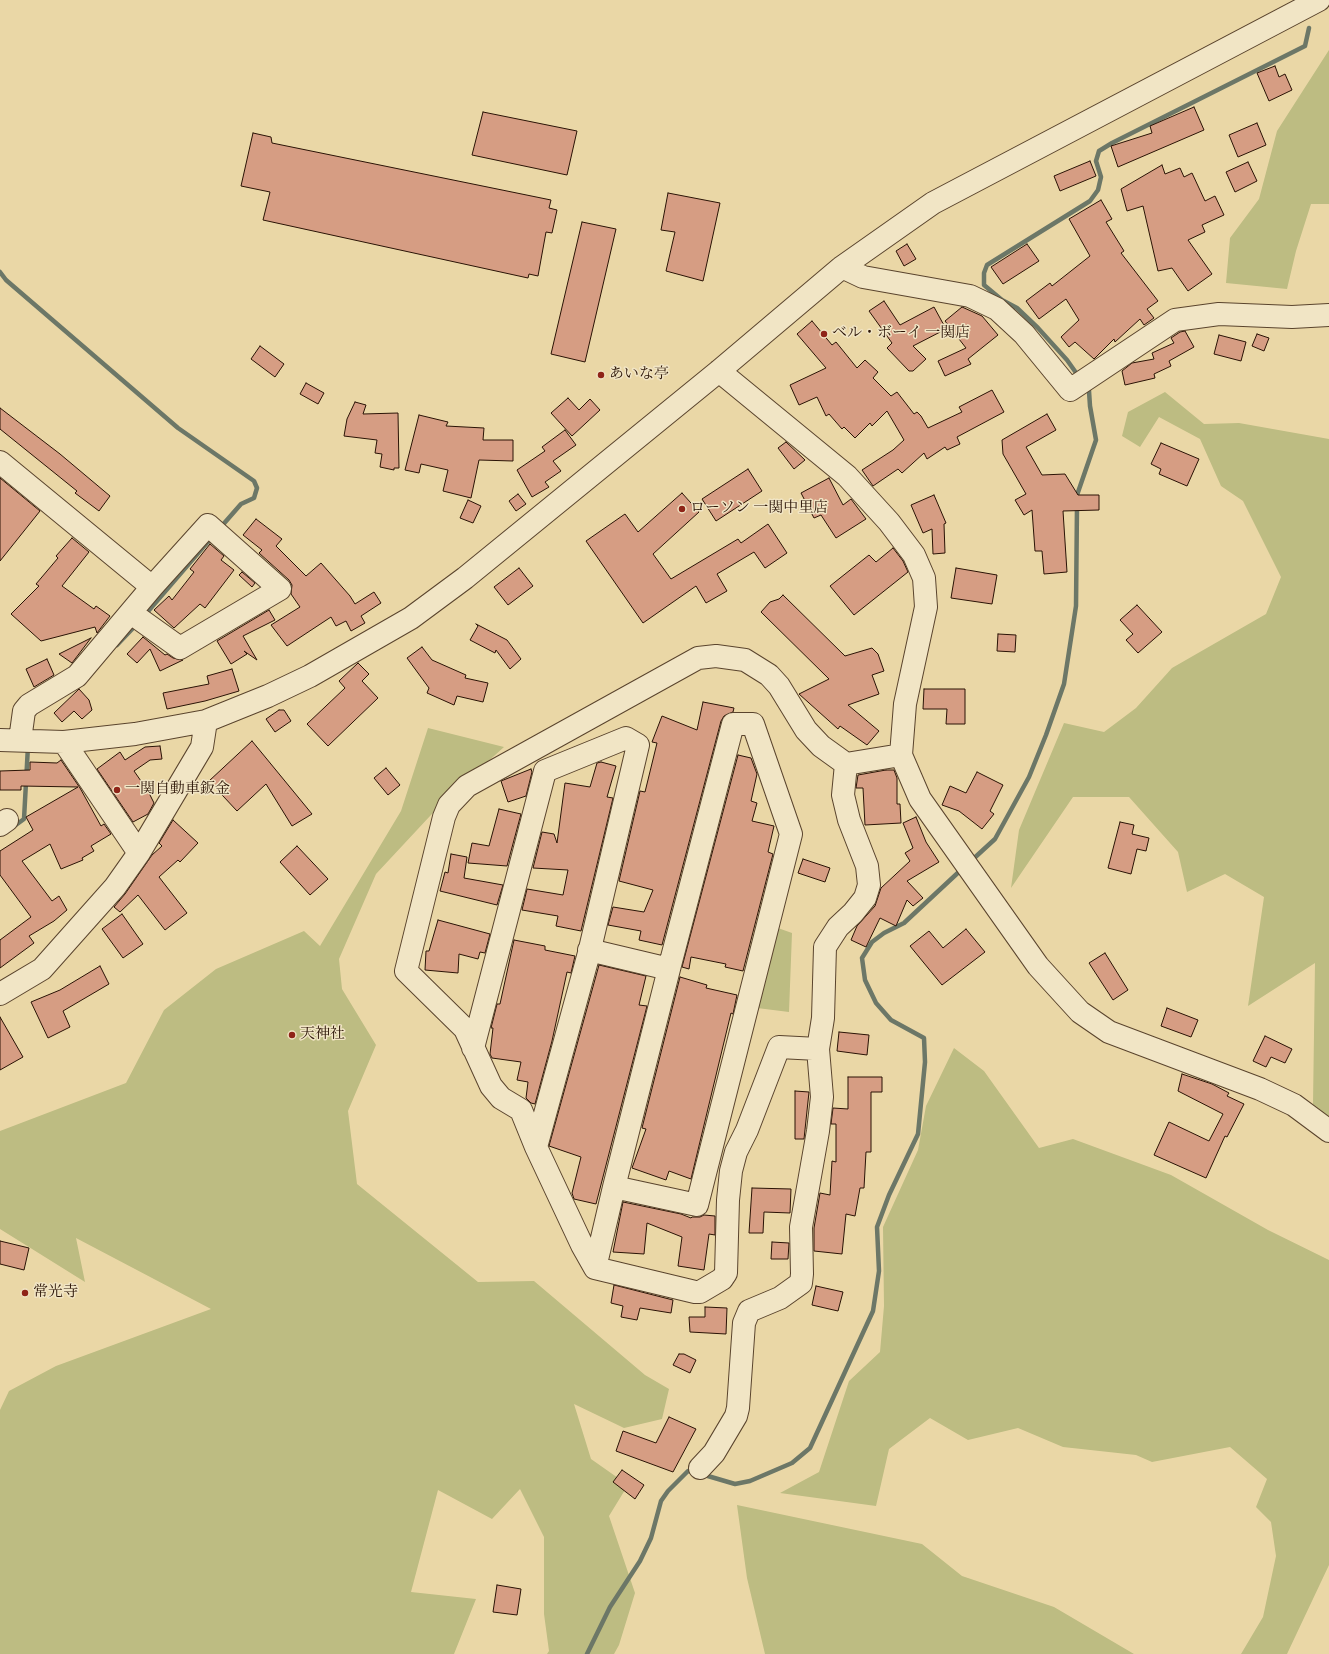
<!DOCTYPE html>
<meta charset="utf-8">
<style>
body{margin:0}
canvas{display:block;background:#ead7a6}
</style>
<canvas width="1329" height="1654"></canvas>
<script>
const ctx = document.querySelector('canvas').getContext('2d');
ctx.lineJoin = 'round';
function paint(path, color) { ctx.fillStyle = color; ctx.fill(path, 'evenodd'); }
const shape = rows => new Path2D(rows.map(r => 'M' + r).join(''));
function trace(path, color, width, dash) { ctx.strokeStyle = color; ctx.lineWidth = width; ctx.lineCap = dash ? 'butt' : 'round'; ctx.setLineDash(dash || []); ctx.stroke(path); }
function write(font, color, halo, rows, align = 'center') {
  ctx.font = font + ' "Sorts Mill Goudy","Noto Serif JP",serif'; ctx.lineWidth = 3; ctx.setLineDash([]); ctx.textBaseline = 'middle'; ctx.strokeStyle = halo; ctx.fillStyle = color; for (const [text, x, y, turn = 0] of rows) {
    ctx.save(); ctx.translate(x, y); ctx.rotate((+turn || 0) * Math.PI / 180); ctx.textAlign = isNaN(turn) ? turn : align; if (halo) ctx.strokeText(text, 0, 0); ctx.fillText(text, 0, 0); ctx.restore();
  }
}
paint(shape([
 [1329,50,1329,204,1311,204,1296,251,1287,289,1226,283,1230,238,1259,199,1277,131],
 [1165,392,1204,424,1239,423,1329,439,1329,1117,1313,1104,1315,963,1248,1006,1264,897,1225,874,1187,892,1178,852,1129,797,1073,797,1011,888,1019,830,1064,723,1104,732,1136,708,1172,668,1266,614,1281,577,1243,501,1221,486,1200,439,1159,417,1140,447,1122,436,1128,412],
 [428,728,504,747,444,801,376,874,339,959,342,989,376,1045,348,1111,357,1184,478,1282,534,1281,645,1375,669,1389,662,1419,624,1428,574,1404,591,1459,628,1485,609,1516,635,1593,619,1645,614,1654,547,1654,549,1651,544,1614,544,1537,520,1489,492,1519,438,1490,411,1592,476,1599,454,1654,0,1654,0,1410,9,1391,56,1366,211,1309,76,1238,85,1282,0,1229,0,1131,126,1083,164,1010,216,969,304,931,320,946,401,811],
 [775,927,792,933,789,1012,757,1008],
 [954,1048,984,1071,1039,1148,1073,1139,1171,1175,1268,1230,1329,1260,1329,1565,1287,1654,1241,1654,1263,1617,1276,1556,1271,1522,1256,1507,1267,1479,1230,1447,1152,1462,1136,1455,1063,1447,1018,1428,968,1440,930,1418,889,1449,876,1506,780,1493,819,1472,849,1381,880,1352,884,1306,883,1227,918,1150,926,1106],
 [737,1505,922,1544,962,1576,1054,1607,1134,1654,765,1654,747,1578]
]), '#bdbc82');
trace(shape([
 [0,272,6,280,178,428,254,481,257,488,254,498,241,504,220,528],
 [1079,377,1067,360,1038,328,1017,308,1002,300,984,285,984,273,987,265,1090,201,1098,190,1101,177,1096,161,1099,151,1112,143,1305,46,1309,28],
 [1076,498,1096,440,1090,406,1089,391,1086,387],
 [144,616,212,537],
 [117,645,136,625],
 [13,827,24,819,28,746],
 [971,861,995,839,1029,777,1046,735,1064,684,1076,606,1077,505],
 [701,1474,735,1484,750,1481,792,1463,810,1448,873,1311,879,1271,877,1227,889,1195,918,1134,925,1062,924,1038,891,1020,876,1003,865,980,862,958,872,942,884,933,904,923,962,869],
 [587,1654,610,1607,640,1561,651,1538,661,1501,668,1491,688,1471,694,1472]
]), '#6c7767', 4.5);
const building = shape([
 [1275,66,1279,77,1285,74,1292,90,1269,101,1257,73,1275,66],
 [1194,107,1204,130,1118,167,1111,146,1152,133,1150,126,1194,107],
 [483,112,577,131,567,175,472,155,483,112],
 [1257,123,1266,145,1238,157,1229,135,1257,123],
 [253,133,271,137,272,143,551,200,549,208,557,210,552,233,546,232,538,276,529,274,528,278,263,220,270,192,241,186,253,133],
 [1090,161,1096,176,1060,191,1054,176,1090,161],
 [1248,162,1257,181,1235,192,1226,172,1248,162],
 [1162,165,1165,174,1180,168,1184,177,1192,173,1205,201,1215,196,1224,215,1202,225,1205,232,1188,240,1212,274,1188,291,1172,268,1158,271,1143,206,1127,211,1121,189,1162,165],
 [668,193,720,203,703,281,666,271,675,232,661,230,668,193],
 [1101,200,1112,219,1106,222,1124,251,1121,253,1158,301,1147,309,1154,318,1144,325,1140,319,1115,342,1114,339,1094,359,1075,342,1069,347,1061,337,1079,320,1066,299,1039,319,1026,301,1050,283,1052,286,1090,256,1069,219,1101,200],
 [582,222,616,229,585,362,551,354,582,222],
 [907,244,916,259,904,266,896,251,907,244],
 [1027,244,1039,261,1003,284,991,267,1027,244],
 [884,301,900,325,934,307,946,329,913,346,926,359,913,371,909,371,887,348,892,343,869,311,884,301],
 [962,307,982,316,998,335,968,359,971,364,945,376,938,361,966,348,945,321,962,307],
 [812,321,832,345,836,342,857,368,865,360,878,372,873,378,891,396,897,392,914,414,917,412,921,416,928,428,962,412,959,407,992,390,1004,412,957,437,960,444,947,450,945,447,927,459,924,453,902,473,898,469,873,486,862,470,893,450,904,440,887,411,872,426,870,423,855,438,844,427,842,429,829,414,826,416,817,397,799,405,790,385,826,368,797,334,812,321],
 [1185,331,1194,347,1169,361,1171,366,1154,374,1155,378,1125,385,1122,371,1132,363,1154,359,1152,353,1174,343,1171,338,1180,332,1185,331],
 [1257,334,1269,338,1264,351,1252,346,1257,334],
 [1219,335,1246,342,1241,361,1214,354,1219,335],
 [260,346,284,364,275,377,251,359,260,346],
 [306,383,324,393,318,404,300,394,306,383],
 [568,398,579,410,590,399,600,410,572,436,551,413,568,398],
 [355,402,366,405,363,414,398,413,399,468,394,468,394,470,380,467,382,454,375,453,377,440,344,436,347,419,355,402],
 [0,408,60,454,110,496,99,511,75,493,77,491,0,429,0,408],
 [1047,414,1056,430,1026,447,1042,475,1065,474,1078,495,1099,495,1099,510,1063,511,1067,572,1044,574,1042,551,1035,551,1032,510,1024,515,1015,500,1026,494,1003,454,1002,440,1047,414],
 [419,415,448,422,446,426,484,428,483,440,513,440,513,461,479,460,471,498,443,491,448,470,421,464,419,473,405,470,419,415],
 [565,430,576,445,553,461,561,471,545,482,549,487,532,497,517,470,545,451,542,447,565,430],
 [786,442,805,460,794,469,778,448,786,442],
 [1161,443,1199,459,1187,486,1159,474,1161,469,1151,464,1161,443],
 [748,469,762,491,716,521,702,499,748,469],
 [0,478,40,511,0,561,0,478],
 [829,478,843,505,851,499,866,519,836,538,821,515,814,518,801,493,829,478],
 [682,493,699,512,653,554,671,579,738,539,741,543,768,524,787,553,765,568,754,552,717,574,727,591,706,603,696,586,643,623,586,541,625,514,638,532,682,493],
 [518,494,526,504,516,511,509,501,518,494],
 [934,495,946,523,944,524,945,553,933,554,932,529,923,533,911,505,934,495],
 [468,500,481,506,473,523,460,518,468,500],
 [256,519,282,539,276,546,306,576,321,563,350,596,355,604,374,592,381,603,361,616,365,623,351,631,346,621,336,626,331,617,287,646,271,625,300,607,291,594,292,585,289,580,259,553,262,550,243,535,256,519],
 [72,538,89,552,62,586,94,609,96,606,110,616,97,633,95,627,41,641,11,614,39,586,36,584,58,558,56,556,72,538],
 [210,544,224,556,221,560,234,570,205,608,200,604,174,628,154,610,169,596,172,600,194,572,190,569,210,544],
 [893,548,903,561,908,572,854,615,830,586,869,555,876,562,893,548],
 [519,568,533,586,508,605,494,587,519,568],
 [956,568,997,575,992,604,951,598,956,568],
 [242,572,255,583,252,587,239,575,242,572],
 [783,595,845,656,872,648,878,654,884,671,872,675,879,694,848,705,879,731,867,745,840,726,838,729,799,694,829,679,761,612,770,602,779,599,783,595],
 [1137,605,1162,632,1138,653,1126,640,1133,634,1120,620,1137,605],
 [269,610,275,620,243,636,257,660,244,651,247,654,231,664,217,641,269,610],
 [476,624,507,640,521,659,510,669,496,650,495,653,470,640,478,626,476,624],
 [998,634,1016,635,1015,652,997,651,998,634],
 [143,637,165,655,167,654,173,658,183,660,160,671,150,649,137,663,127,654,143,637],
 [91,638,72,663,59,654,91,638],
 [422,647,432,660,466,675,465,678,488,683,483,702,457,696,454,705,427,693,429,688,407,658,422,647],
 [47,659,54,675,34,687,26,669,47,659],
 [358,663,369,674,362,681,378,698,328,746,307,724,345,688,339,681,358,663],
 [232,669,239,691,205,701,167,709,163,693,209,684,207,676,232,669],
 [79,689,89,700,92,710,82,719,74,711,62,722,54,713,79,689],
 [924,689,965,689,965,724,946,724,947,709,923,709,924,689],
 [703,702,734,708,733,712,724,716,721,721,662,945,639,940,641,931,608,925,613,907,644,912,653,890,619,881,640,791,645,792,657,743,652,742,662,716,697,730,703,702],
 [279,710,284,710,291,721,275,732,266,719,279,710],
 [252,741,266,758,312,814,292,826,266,784,237,811,209,781,252,741],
 [160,746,162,759,150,760,134,771,148,791,154,803,148,814,133,822,97,769,120,752,125,760,145,747,160,746],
 [738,755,751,758,757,774,751,801,757,803,752,821,774,826,768,852,773,854,743,971,725,967,726,964,691,957,689,969,682,967,738,755],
 [61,760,80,788,101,826,104,824,111,834,91,846,94,851,82,858,83,860,61,869,50,844,22,861,52,901,59,896,67,910,54,921,29,936,34,943,0,968,0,940,31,917,0,875,0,851,33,830,26,817,78,787,21,786,21,790,0,790,0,771,30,770,30,762,57,763,61,760],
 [601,762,616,766,607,797,613,798,581,931,556,926,558,916,522,910,527,889,563,895,568,870,533,868,542,832,554,834,557,843,565,783,590,787,597,763,601,762],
 [386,768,400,785,388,795,374,778,386,768],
 [531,769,532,772,526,796,508,802,501,781,531,769],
 [886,770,894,770,897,778,897,804,900,804,901,823,865,825,863,788,856,788,858,775,886,770],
 [977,772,1003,785,990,811,994,814,982,829,959,811,942,805,950,786,966,793,977,772],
 [499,809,521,814,507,866,468,863,472,843,489,846,499,809],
 [916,817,926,842,939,862,907,881,923,898,913,906,907,900,896,926,880,918,866,947,851,940,857,926,875,906,881,888,910,861,905,853,913,848,903,823,916,817],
 [173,820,198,843,180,862,178,860,159,877,187,913,165,930,138,895,120,912,114,907,125,894,152,855,162,846,159,843,173,820],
 [1120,822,1134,825,1132,834,1149,838,1146,851,1137,849,1131,874,1108,868,1120,822],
 [297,846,328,879,310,895,280,862,297,846],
 [451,854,467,857,464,878,503,885,497,905,440,891,445,872,448,873,451,854],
 [803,859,830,868,825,882,798,873,803,859],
 [122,914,143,944,123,958,102,929,122,914],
 [438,920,490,934,485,953,480,952,478,959,459,954,458,973,425,970,426,951,429,951,438,920],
 [966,929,985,952,942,985,910,946,929,931,943,948,966,929],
 [514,940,545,946,545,950,575,956,571,973,567,972,552,1041,535,1104,531,1103,526,1098,528,1082,517,1080,521,1062,492,1058,490,1054,493,1028,491,1028,497,1004,500,1004,514,940],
 [1105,953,1128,990,1113,1000,1089,963,1105,953],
 [599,965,646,976,639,1005,647,1006,596,1204,574,1199,572,1193,581,1157,549,1146,599,965],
 [100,966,109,984,63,1011,70,1027,48,1038,31,1002,60,990,100,966],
 [680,977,707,985,706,988,737,995,733,1014,731,1013,691,1179,669,1171,666,1180,632,1168,646,1129,642,1128,680,977],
 [1167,1008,1198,1020,1191,1037,1161,1026,1167,1008],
 [0,1017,23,1057,0,1070,0,1017],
 [839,1032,869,1035,867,1055,837,1051,839,1032],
 [1265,1036,1292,1049,1285,1063,1271,1057,1266,1067,1253,1061,1265,1036],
 [1182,1074,1212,1084,1229,1093,1227,1096,1244,1104,1227,1137,1225,1136,1206,1178,1154,1155,1169,1122,1209,1141,1223,1114,1178,1091,1182,1074],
 [848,1077,882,1077,882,1092,871,1092,871,1152,866,1152,864,1188,860,1188,855,1216,846,1214,842,1254,814,1251,814,1228,820,1193,830,1195,832,1161,836,1162,836,1124,831,1124,833,1108,848,1109,848,1077],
 [795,1091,809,1092,804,1139,795,1139,795,1091],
 [752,1188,791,1189,790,1213,764,1212,763,1233,749,1233,752,1188],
 [623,1202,681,1214,691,1218,692,1217,700,1217,704,1215,715,1216,715,1235,709,1234,704,1270,678,1266,682,1237,647,1223,644,1254,613,1252,623,1202],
 [0,1241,29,1248,24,1270,0,1264,0,1241],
 [772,1242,789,1243,788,1259,771,1259,772,1242],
 [614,1285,673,1300,671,1313,640,1308,637,1320,621,1317,623,1306,611,1303,614,1285],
 [816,1286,843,1292,838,1311,812,1305,816,1286],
 [705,1307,727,1308,726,1334,690,1332,689,1317,705,1317,705,1307],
 [679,1354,684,1354,696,1360,690,1373,673,1365,679,1354],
 [669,1417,696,1429,673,1472,616,1451,623,1431,656,1443,669,1417],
 [622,1470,644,1485,635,1499,613,1482,622,1470],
 [497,1585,521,1589,517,1615,493,1612,497,1585]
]);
paint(building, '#d69d83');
trace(building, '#2a1305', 1);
const minor = shape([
 [842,267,863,277,970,296,997,309,1024,334,1070,390,1175,320,1219,314,1292,317,1329,315],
 [719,371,847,476,889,522,914,555,924,578,926,607,905,704,901,755,920,799,1038,966,1080,1012,1109,1032,1260,1089,1294,1105,1329,1131],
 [0,462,152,587],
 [0,740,64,742,135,734,206,721,268,696,310,676,411,618,465,578,719,371,842,267,933,203,1319,0],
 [20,740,24,711,29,705,77,676,152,587,208,525,280,589,180,648,131,613],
 [64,742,139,853],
 [846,764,843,795,849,820,867,866,869,885,865,898,853,913,838,927,825,947,823,1018,818,1049,779,1047,747,1130,736,1152,731,1171,728,1200,726,1273,722,1279,700,1292,695,1292,595,1268,582,1245,536,1147,521,1110,501,1098,491,1086,465,1029,406,971,444,817,449,805,467,786,698,658,716,656,745,660,769,675,779,686,806,730,821,746,846,764,901,755],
 [0,825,7,820],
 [589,950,669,969],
 [0,994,42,969,115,887,139,853,202,747,206,721],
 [473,1048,545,771,626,738,638,745,589,953,536,1147],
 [595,1268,614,1187,669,969,733,724,753,724,791,834,697,1205,614,1187],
 [700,1468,714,1453,736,1416,738,1408,744,1323,749,1311,780,1298,801,1283,802,1274,801,1227,818,1131,822,1097,818,1049]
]);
trace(minor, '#5a442d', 24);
trace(minor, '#f1e5c5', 22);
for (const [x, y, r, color] of [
 [824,334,4,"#8f2418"],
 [601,375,4,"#8f2418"],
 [682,509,4,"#8f2418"],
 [117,790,4,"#8f2418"],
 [292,1035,4,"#8f2418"],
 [25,1293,4,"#8f2418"]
]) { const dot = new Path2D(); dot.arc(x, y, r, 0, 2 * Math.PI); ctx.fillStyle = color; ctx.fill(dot); trace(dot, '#f1e5c5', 1.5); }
write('15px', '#2a1305', '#f1e5c5', [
 ["ベル・ボーイ 一関店",832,334],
 ["あいな亭",609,375],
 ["ローソン 一関中里店",690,509],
 ["一関自動車鈑金",125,790],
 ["天神社",300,1035],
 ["常光寺",33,1293]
], 'left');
</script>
